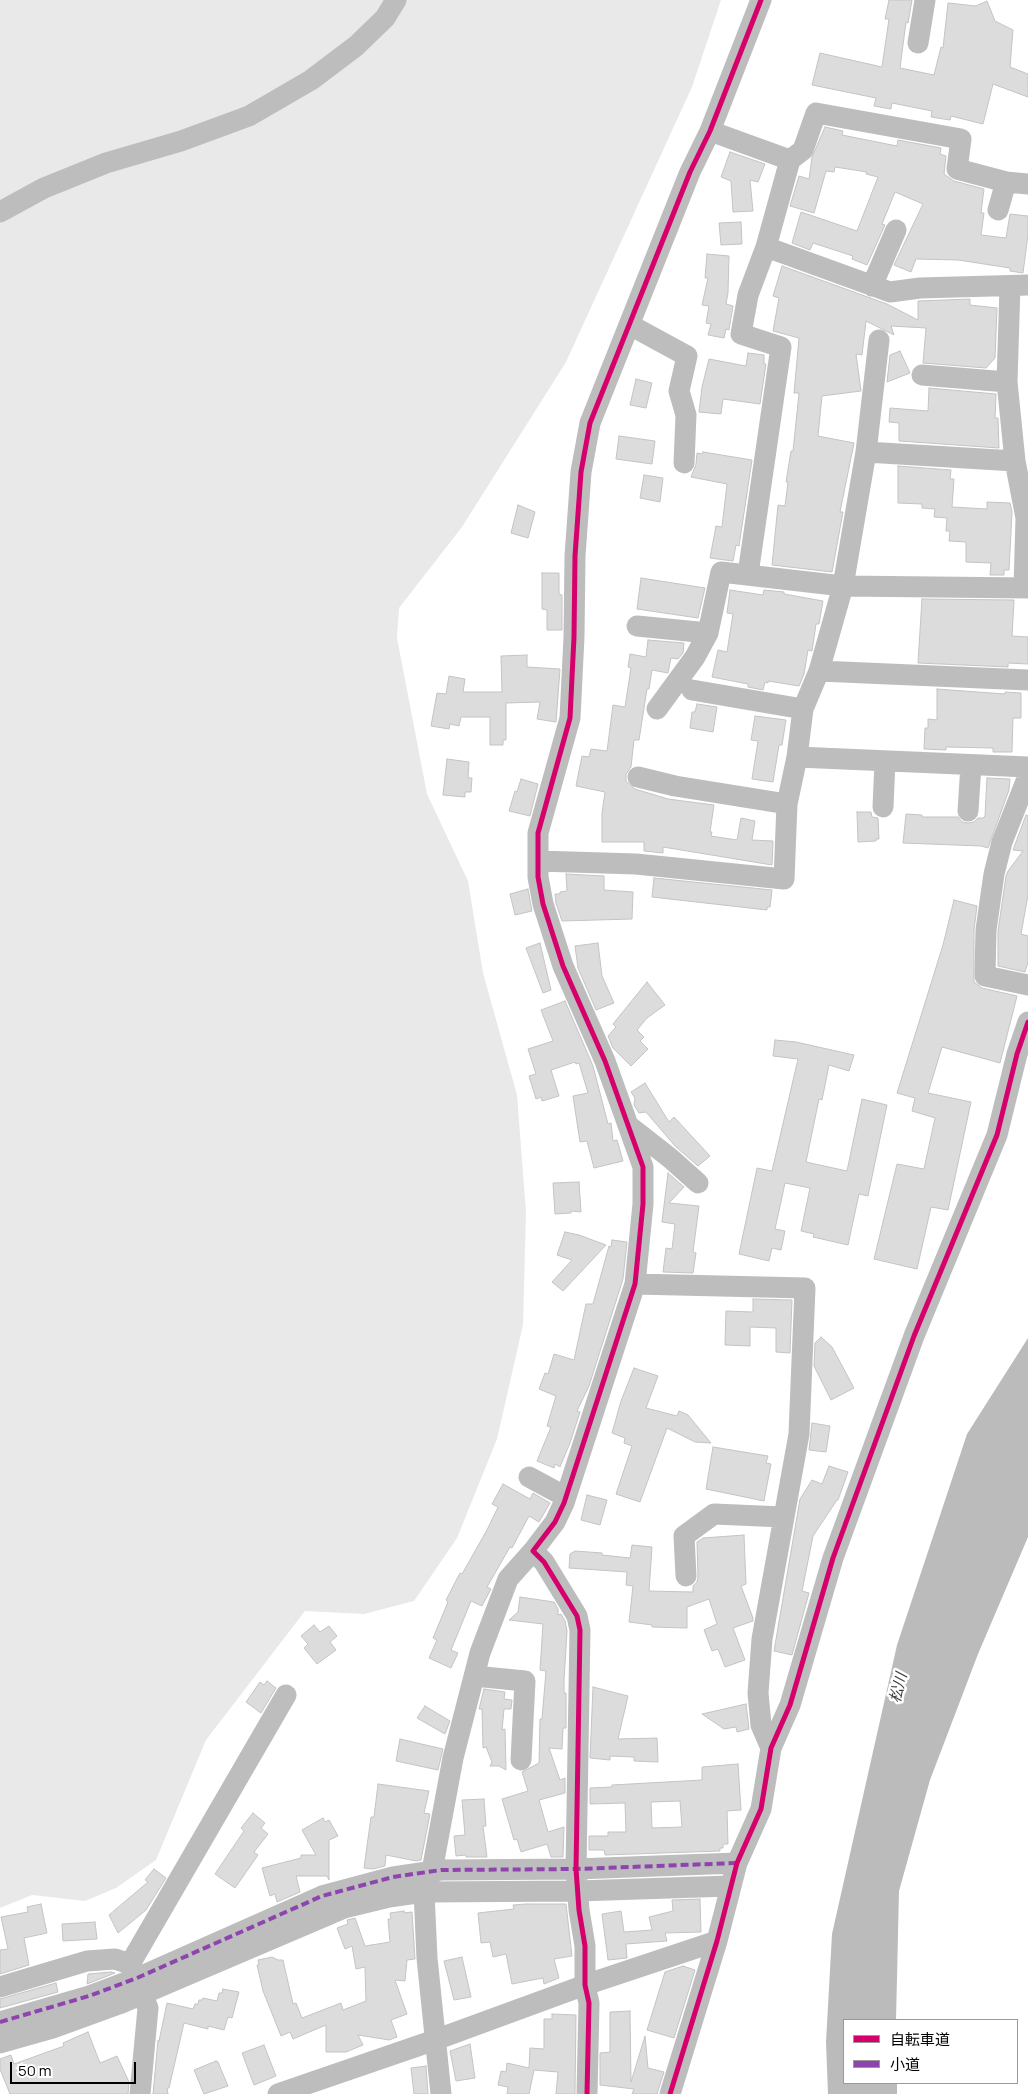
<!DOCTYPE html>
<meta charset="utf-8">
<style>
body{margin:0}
#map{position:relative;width:1028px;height:2094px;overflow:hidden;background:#fff;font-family:Manrope,"Noto Sans JP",sans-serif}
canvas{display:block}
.legend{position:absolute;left:843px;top:2019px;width:175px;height:65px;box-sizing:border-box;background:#fff;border:1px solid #999;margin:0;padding:6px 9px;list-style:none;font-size:15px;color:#000}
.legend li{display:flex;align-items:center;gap:10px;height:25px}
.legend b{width:25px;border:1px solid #999}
.scale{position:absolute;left:10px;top:2062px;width:126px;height:22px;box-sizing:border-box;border:2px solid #000;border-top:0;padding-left:6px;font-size:15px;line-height:18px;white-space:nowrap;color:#000;-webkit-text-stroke:4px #fff;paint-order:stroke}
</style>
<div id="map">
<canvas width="1028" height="2094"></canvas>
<ul class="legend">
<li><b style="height:6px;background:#d6006c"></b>自転車道</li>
<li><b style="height:6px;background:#8e44ad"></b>小道</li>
</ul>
<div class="scale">50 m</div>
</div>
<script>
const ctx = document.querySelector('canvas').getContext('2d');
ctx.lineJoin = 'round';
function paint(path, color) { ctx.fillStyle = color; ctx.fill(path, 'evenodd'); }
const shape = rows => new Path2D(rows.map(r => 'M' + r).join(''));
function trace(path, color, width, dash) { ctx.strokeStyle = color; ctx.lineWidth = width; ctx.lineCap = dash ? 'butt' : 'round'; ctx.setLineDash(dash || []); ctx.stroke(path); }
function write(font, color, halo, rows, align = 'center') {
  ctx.font = font + ' Manrope,"Noto Sans JP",sans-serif'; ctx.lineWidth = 5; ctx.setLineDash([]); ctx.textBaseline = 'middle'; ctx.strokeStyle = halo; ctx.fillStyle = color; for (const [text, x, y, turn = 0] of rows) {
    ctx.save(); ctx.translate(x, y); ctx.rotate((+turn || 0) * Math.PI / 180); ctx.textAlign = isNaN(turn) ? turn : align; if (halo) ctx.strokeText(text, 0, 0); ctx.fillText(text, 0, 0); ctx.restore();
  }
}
paint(shape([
 [0,0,721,0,692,87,566,362,462,527,399,608,397,638,427,794,468,881,483,973,517,1095,526,1212,523,1325,497,1439,457,1538,414,1601,364,1614,305,1611,206,1740,156,1860,116,1888,85,1901,32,1895,0,1908]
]), '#e9e9e9');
paint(shape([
 [1028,1338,1028,1537,978,1654,930,1780,899,1891,896,2020,844,2020,844,2083,897,2083,897,2094,828,2094,826,2042,832,1934,897,1645,967,1434]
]), '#bbb');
const building = shape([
 [889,0,912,0,908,23,906,22,900,68,934,75,941,47,943,48,948,3,976,6,987,1,995,21,1013,30,1010,67,1028,74,1028,97,993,84,983,124,951,116,950,120,931,117,932,111,892,103,891,109,874,106,876,98,812,85,820,53,882,67,889,19,885,19,889,0],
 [825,127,843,131,842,135,897,146,898,140,941,148,940,154,946,156,944,174,954,181,984,189,981,213,984,213,981,235,1006,238,1010,214,1028,216,1028,234,1023,273,1010,271,1010,268,958,260,916,259,911,272,894,265,923,204,895,192,882,224,885,225,867,265,852,259,853,256,813,243,810,250,792,243,801,212,857,231,878,177,866,174,867,172,835,167,834,172,826,171,814,213,790,206,799,176,809,179,812,157,825,127],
 [730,152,765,164,758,182,750,180,753,211,733,212,731,181,721,177,730,152],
 [741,222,742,244,721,245,719,223,741,222],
 [707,254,729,256,728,293,726,304,733,306,729,330,726,329,724,338,708,335,711,324,706,323,709,306,702,305,708,278,705,278,707,254],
 [782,266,887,304,918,320,918,301,970,299,970,305,997,308,995,358,986,368,923,363,926,328,891,326,894,335,866,321,862,355,856,354,861,391,822,396,818,436,854,443,840,512,843,512,832,572,772,565,778,505,785,506,788,482,786,482,791,451,793,451,799,393,794,393,799,338,773,331,779,298,773,296,782,266],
 [900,351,910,373,887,382,890,355,900,351],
 [748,353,764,355,764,364,766,364,760,404,723,399,721,414,699,412,702,387,709,359,746,366,748,353],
 [636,379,652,383,646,408,630,405,636,379],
 [929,388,996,394,995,418,998,418,999,448,899,441,899,423,889,422,890,408,928,411,929,388],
 [619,436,655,441,652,464,616,459,619,436],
 [703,452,752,460,739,546,736,545,733,561,710,558,716,526,722,527,727,484,691,477,696,464,697,453,702,454,703,452],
 [898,466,951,470,950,479,954,479,952,507,987,509,987,502,1010,503,1012,512,1009,570,1004,570,1004,575,990,575,991,563,966,562,966,542,949,541,950,531,946,531,947,518,934,517,935,509,922,508,922,504,898,503,898,466],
 [644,475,663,478,660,502,640,498,644,475],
 [518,505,535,512,528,538,511,533,518,505],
 [542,573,559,573,559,594,562,595,562,630,547,630,547,610,542,609,542,573],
 [641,578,705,588,698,618,637,609,641,578],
 [730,590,763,595,764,590,784,592,784,594,823,601,819,624,816,624,813,645,812,651,808,650,804,674,799,686,768,681,768,683,765,682,763,690,748,687,748,684,712,677,718,650,727,652,733,614,727,613,730,590],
 [922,599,1014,600,1012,636,1028,637,1028,664,1008,663,1008,667,918,663,922,599],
 [648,640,684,643,683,653,678,659,671,658,668,673,652,670,649,689,647,689,639,740,634,740,631,767,626,774,626,781,635,789,668,799,714,805,710,832,712,832,711,836,737,840,741,818,755,821,752,840,773,841,772,865,663,847,663,853,644,851,644,842,602,842,602,813,605,792,576,786,582,756,589,757,591,749,607,751,613,705,625,707,631,668,628,667,630,654,646,657,648,640],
 [527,655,527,667,560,669,556,722,537,719,540,702,506,703,506,740,503,740,503,745,490,745,490,717,461,717,459,726,450,724,449,729,431,726,437,693,446,694,449,676,465,679,463,692,502,692,501,656,527,655],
 [937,689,1005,694,1005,692,1021,693,1021,718,1013,718,1012,752,993,752,993,748,946,747,946,750,924,749,925,728,928,728,928,719,937,720,937,689],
 [697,704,717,707,713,732,690,728,692,712,695,712,697,704],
 [755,716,786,720,782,745,779,745,773,782,752,779,758,741,751,740,755,716],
 [447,759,469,762,468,778,472,778,471,792,465,792,465,797,443,795,447,759],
 [987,778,1010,779,1009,790,988,848,981,846,903,843,906,814,922,815,922,817,958,817,962,822,968,823,974,822,978,818,983,818,985,816,987,778],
 [521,779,538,784,530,816,509,811,515,791,517,792,521,779],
 [857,812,871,812,872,817,878,818,879,839,876,839,876,841,858,842,857,812],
 [1026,815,1028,816,1028,895,1021,934,1028,936,1028,962,1025,972,998,966,998,931,1006,876,1008,871,1023,851,1013,850,1026,815],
 [566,874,604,876,604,890,633,892,632,919,562,921,556,903,555,894,560,894,560,892,567,891,566,874],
 [654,878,772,890,770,907,767,907,767,910,652,897,654,878],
 [528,889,532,911,515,915,510,894,528,889],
 [954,900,977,906,974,930,974,982,982,988,1017,996,1000,1063,942,1047,928,1093,971,1102,948,1210,931,1207,917,1269,874,1259,897,1164,924,1169,935,1118,912,1111,915,1098,897,1093,943,945,954,900],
 [540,943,551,990,543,993,526,948,540,943],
 [598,943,602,976,614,1003,596,1010,578,968,575,946,598,943],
 [647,982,665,1005,647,1018,637,1030,644,1037,640,1041,648,1049,631,1066,613,1048,608,1036,616,1027,613,1024,647,982],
 [565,1001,593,1066,608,1124,611,1123,613,1141,617,1140,623,1161,594,1168,587,1141,580,1142,573,1096,588,1093,579,1063,576,1064,575,1062,551,1070,559,1096,542,1101,541,1097,536,1099,529,1076,536,1074,528,1049,553,1041,541,1010,565,1001],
 [775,1040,796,1042,854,1055,849,1071,829,1065,822,1100,819,1099,806,1162,847,1171,862,1099,887,1105,868,1196,859,1194,848,1245,813,1237,814,1234,801,1231,810,1188,785,1183,775,1229,785,1231,781,1250,772,1248,769,1261,739,1254,757,1168,772,1171,798,1059,773,1056,775,1040],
 [645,1083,669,1122,674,1117,710,1156,698,1166,675,1146,646,1112,639,1113,634,1105,635,1098,631,1092,645,1083],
 [668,1173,684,1187,669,1203,699,1206,693,1252,696,1253,693,1273,663,1272,666,1248,672,1249,675,1224,662,1222,668,1173],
 [579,1182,581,1212,571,1211,571,1213,555,1214,553,1183,579,1182],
 [565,1232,579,1235,606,1245,563,1291,552,1282,572,1260,557,1255,565,1232],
 [612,1240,627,1242,623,1279,589,1386,577,1411,580,1412,570,1443,560,1467,555,1464,554,1468,537,1461,551,1427,547,1426,556,1396,539,1389,545,1373,548,1374,554,1354,574,1360,586,1304,593,1304,609,1246,611,1247,612,1240],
 [753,1299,792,1300,790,1353,776,1352,776,1328,750,1327,750,1346,725,1345,726,1311,753,1312,753,1299],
 [821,1337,832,1347,854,1388,831,1400,814,1366,815,1343,821,1337],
 [634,1368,658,1376,646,1408,677,1416,679,1411,688,1415,711,1443,695,1442,667,1428,640,1502,616,1494,632,1446,624,1443,625,1438,612,1433,621,1401,634,1368],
 [812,1423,830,1426,826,1452,809,1450,812,1423],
 [713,1447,768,1456,766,1463,771,1464,764,1501,706,1489,713,1447],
 [829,1466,848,1472,838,1500,837,1500,813,1536,802,1591,809,1593,792,1655,774,1651,800,1499,812,1480,822,1484,829,1466],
 [503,1484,530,1499,533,1493,550,1503,539,1522,529,1516,512,1548,510,1547,487,1587,491,1589,482,1606,471,1601,451,1650,458,1653,451,1668,429,1658,437,1640,433,1638,448,1602,446,1600,460,1573,462,1574,487,1530,498,1507,492,1504,503,1484],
 [587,1495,607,1500,600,1525,581,1520,587,1495],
 [744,1535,746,1584,741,1586,753,1618,753,1621,733,1628,745,1660,725,1667,718,1649,712,1651,704,1630,717,1624,709,1599,687,1607,687,1628,652,1627,652,1625,629,1622,633,1586,626,1585,627,1572,569,1568,570,1554,575,1551,602,1553,602,1555,630,1558,632,1545,652,1547,649,1591,693,1592,693,1586,697,1582,698,1576,697,1542,703,1538,744,1535],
 [520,1597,554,1602,558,1609,558,1615,561,1614,565,1621,567,1631,564,1680,564,1693,566,1693,566,1728,563,1728,562,1749,549,1748,560,1780,565,1778,565,1793,539,1800,548,1832,564,1827,563,1857,551,1857,547,1844,521,1852,517,1839,514,1840,502,1799,528,1791,522,1772,539,1763,540,1719,542,1719,546,1671,540,1670,543,1624,509,1620,518,1612,520,1597],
 [314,1625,320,1632,329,1626,337,1636,330,1642,336,1650,317,1664,304,1648,308,1644,301,1636,314,1625],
 [267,1681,276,1688,261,1713,246,1702,260,1682,264,1685,267,1681],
 [593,1687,628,1696,618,1739,657,1738,658,1762,634,1761,634,1757,610,1756,610,1760,590,1758,593,1687],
 [484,1689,505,1692,504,1699,512,1700,511,1709,504,1709,502,1730,505,1729,506,1770,499,1766,490,1766,492,1762,486,1747,483,1748,482,1709,479,1709,484,1689],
 [746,1704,749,1729,737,1732,736,1727,724,1729,702,1714,746,1704],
 [425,1706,450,1721,445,1734,417,1718,425,1706],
 [400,1739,443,1749,438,1770,396,1761,400,1739],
 [738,1764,741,1810,727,1811,728,1844,723,1844,723,1848,720,1848,720,1851,605,1855,604,1850,589,1850,589,1836,608,1836,608,1832,626,1832,625,1803,590,1804,590,1788,612,1787,612,1785,702,1780,702,1767,738,1764],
 [680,1801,682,1827,652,1828,651,1802,680,1801],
 [378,1784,429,1791,424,1813,430,1814,421,1860,416,1861,386,1855,385,1866,373,1869,364,1868,371,1817,374,1817,378,1784],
 [484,1799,486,1826,483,1826,487,1857,466,1857,466,1855,456,1856,454,1836,465,1835,462,1800,484,1799],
 [253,1813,265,1823,261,1828,268,1834,254,1852,258,1855,235,1888,215,1874,244,1831,241,1828,253,1813],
 [323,1818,325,1822,329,1820,338,1836,329,1840,329,1880,327,1876,296,1876,300,1892,277,1902,275,1894,270,1896,262,1868,301,1858,301,1855,316,1855,302,1830,323,1818],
 [154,1869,166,1878,146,1910,118,1933,109,1915,148,1882,145,1880,154,1869],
 [700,1899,701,1932,665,1933,667,1941,626,1944,627,1958,608,1960,602,1914,621,1911,624,1932,652,1930,649,1917,673,1911,672,1900,700,1899],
 [41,1904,47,1933,24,1938,29,1965,0,1974,0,1950,8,1949,1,1917,28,1912,27,1907,41,1904],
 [526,1904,566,1904,572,1956,554,1959,559,1978,544,1984,543,1978,512,1984,506,1954,493,1957,490,1942,481,1943,478,1913,514,1909,513,1905,526,1904],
 [404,1911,404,1913,412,1912,415,1959,407,1960,405,1981,395,1980,407,2014,391,2020,397,2037,389,2040,358,2035,363,2045,346,2052,326,2052,326,2025,293,2039,290,2032,281,2036,263,1991,257,1965,259,1965,258,1960,272,1957,278,1960,283,1960,293,2004,296,2003,302,2018,341,2003,343,2010,366,2001,365,1967,356,1969,352,1946,345,1949,337,1928,348,1924,347,1920,355,1918,365,1946,390,1942,388,1919,391,1919,390,1913,404,1911],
 [95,1922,97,1939,63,1941,62,1924,95,1922],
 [462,1957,471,1997,454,2000,444,1961,462,1957],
 [683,1966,695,1970,674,2038,647,2030,665,1972,683,1966],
 [111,1972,115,1973,87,1984,88,1974,111,1972],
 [56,1983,58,1992,0,2008,0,1999,56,1983],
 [223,1989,239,1992,232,2018,228,2017,224,2030,208,2026,208,2029,184,2023,169,2088,167,2088,168,2094,153,2094,158,2040,159,2041,167,2003,193,2009,195,2004,198,2004,199,2000,202,2000,203,1998,217,2001,219,1993,222,1993,223,1989],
 [630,2011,631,2082,645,2036,648,2068,664,2072,657,2094,632,2094,634,2089,600,2085,600,2053,610,2052,610,2012,630,2011],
 [552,2014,576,2015,575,2094,556,2094,558,2072,534,2070,529,2094,507,2094,508,2087,498,2085,501,2071,506,2072,507,2063,529,2068,530,2048,544,2049,544,2019,552,2019,552,2014],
 [88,2032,100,2063,117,2056,129,2082,128,2094,10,2094,0,2069,0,2059,11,2055,14,2064,64,2046,63,2043,88,2032],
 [470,2044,475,2078,456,2081,450,2051,470,2044],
 [264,2045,276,2076,254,2085,242,2053,264,2045],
 [216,2061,218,2062,228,2086,204,2094,194,2070,216,2061],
 [426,2066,428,2094,414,2094,411,2068,426,2066]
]);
paint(building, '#dcdcdc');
trace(building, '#c4c4c4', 1);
trace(shape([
 [918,43,925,0],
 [710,131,790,160],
 [998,210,1006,182],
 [0,212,44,188,106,163,181,141,249,116,311,80,356,46,385,18,396,0],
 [766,247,890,292,920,288,1028,285],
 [872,286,896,230],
 [1010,286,1007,382,1015,461,1026,518,1024,587],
 [630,325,687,356,679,391,686,415,684,463],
 [922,375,1007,382],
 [866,452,1015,461],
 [748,574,781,347,741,334,748,295,766,247,790,160,803,150,816,113,961,139,957,169,1006,182,1028,184],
 [637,626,708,633],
 [819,671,1028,680],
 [692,690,803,709],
 [657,709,695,657,708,633,721,572,843,586,1028,588],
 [797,757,1028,767],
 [1028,776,1002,842,994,874,986,930,985,976,1028,985],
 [638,777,675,786,787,804],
 [883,807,885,761],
 [968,811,971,765],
 [538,861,636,864,784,879,787,804,797,757,803,709,819,671,843,586,866,452,879,340],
 [629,1126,670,1158,698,1183],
 [635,1284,805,1288,799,1434,762,1639,758,1693,761,1725,771,1748],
 [529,1477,566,1497],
 [686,1576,684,1536,714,1514,783,1517],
 [474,1676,525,1681,521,1760],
 [130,1964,286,1695],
 [0,1987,87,1961,115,1959,130,1964,148,2008,140,2094],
 [0,2022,89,1996,137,1978,322,1896,393,1877,441,1870,576,1869,737,1863],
 [0,2043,53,2028,119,2004,344,1908,389,1897,424,1892,578,1891,730,1886],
 [278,2094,435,2040,585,1985,717,1941],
 [441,2094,427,1958,424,1892,432,1871,453,1758,480,1653,508,1579,533,1551],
 [587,2094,589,2003,585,1985,585,1946,579,1910,576,1869,580,1630,577,1616,544,1562,533,1551,555,1522,564,1503,635,1284,643,1204,643,1167,605,1061,563,966,543,904,538,877,538,833,570,718,574,637,575,556,581,472,590,423,690,172,710,131,761,0],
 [670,2094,717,1941,737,1863,761,1809,771,1748,790,1705,833,1558,914,1336,997,1135,1017,1054,1028,1022]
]), '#bdbdbd', 21);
trace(shape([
 [0,2022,89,1996,137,1978,322,1896,393,1877,441,1870,576,1869,737,1863]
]), '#8e44ad', 4, [8, 4]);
trace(shape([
 [587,2094,589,2003,585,1985,585,1946,579,1910,576,1869,580,1630,577,1616,544,1562,533,1551,555,1522,564,1503,635,1284,643,1204,643,1167,605,1061,563,966,543,904,538,877,538,833,570,718,574,637,575,556,581,472,590,423,690,172,710,131,761,0],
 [670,2094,717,1941,737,1863,761,1809,771,1748,790,1705,833,1558,914,1336,997,1135,1017,1054,1028,1022]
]), '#d6006c', 5);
write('italic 15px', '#3f3f3f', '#fff', [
 ["松川",899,1688,-76]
]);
</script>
